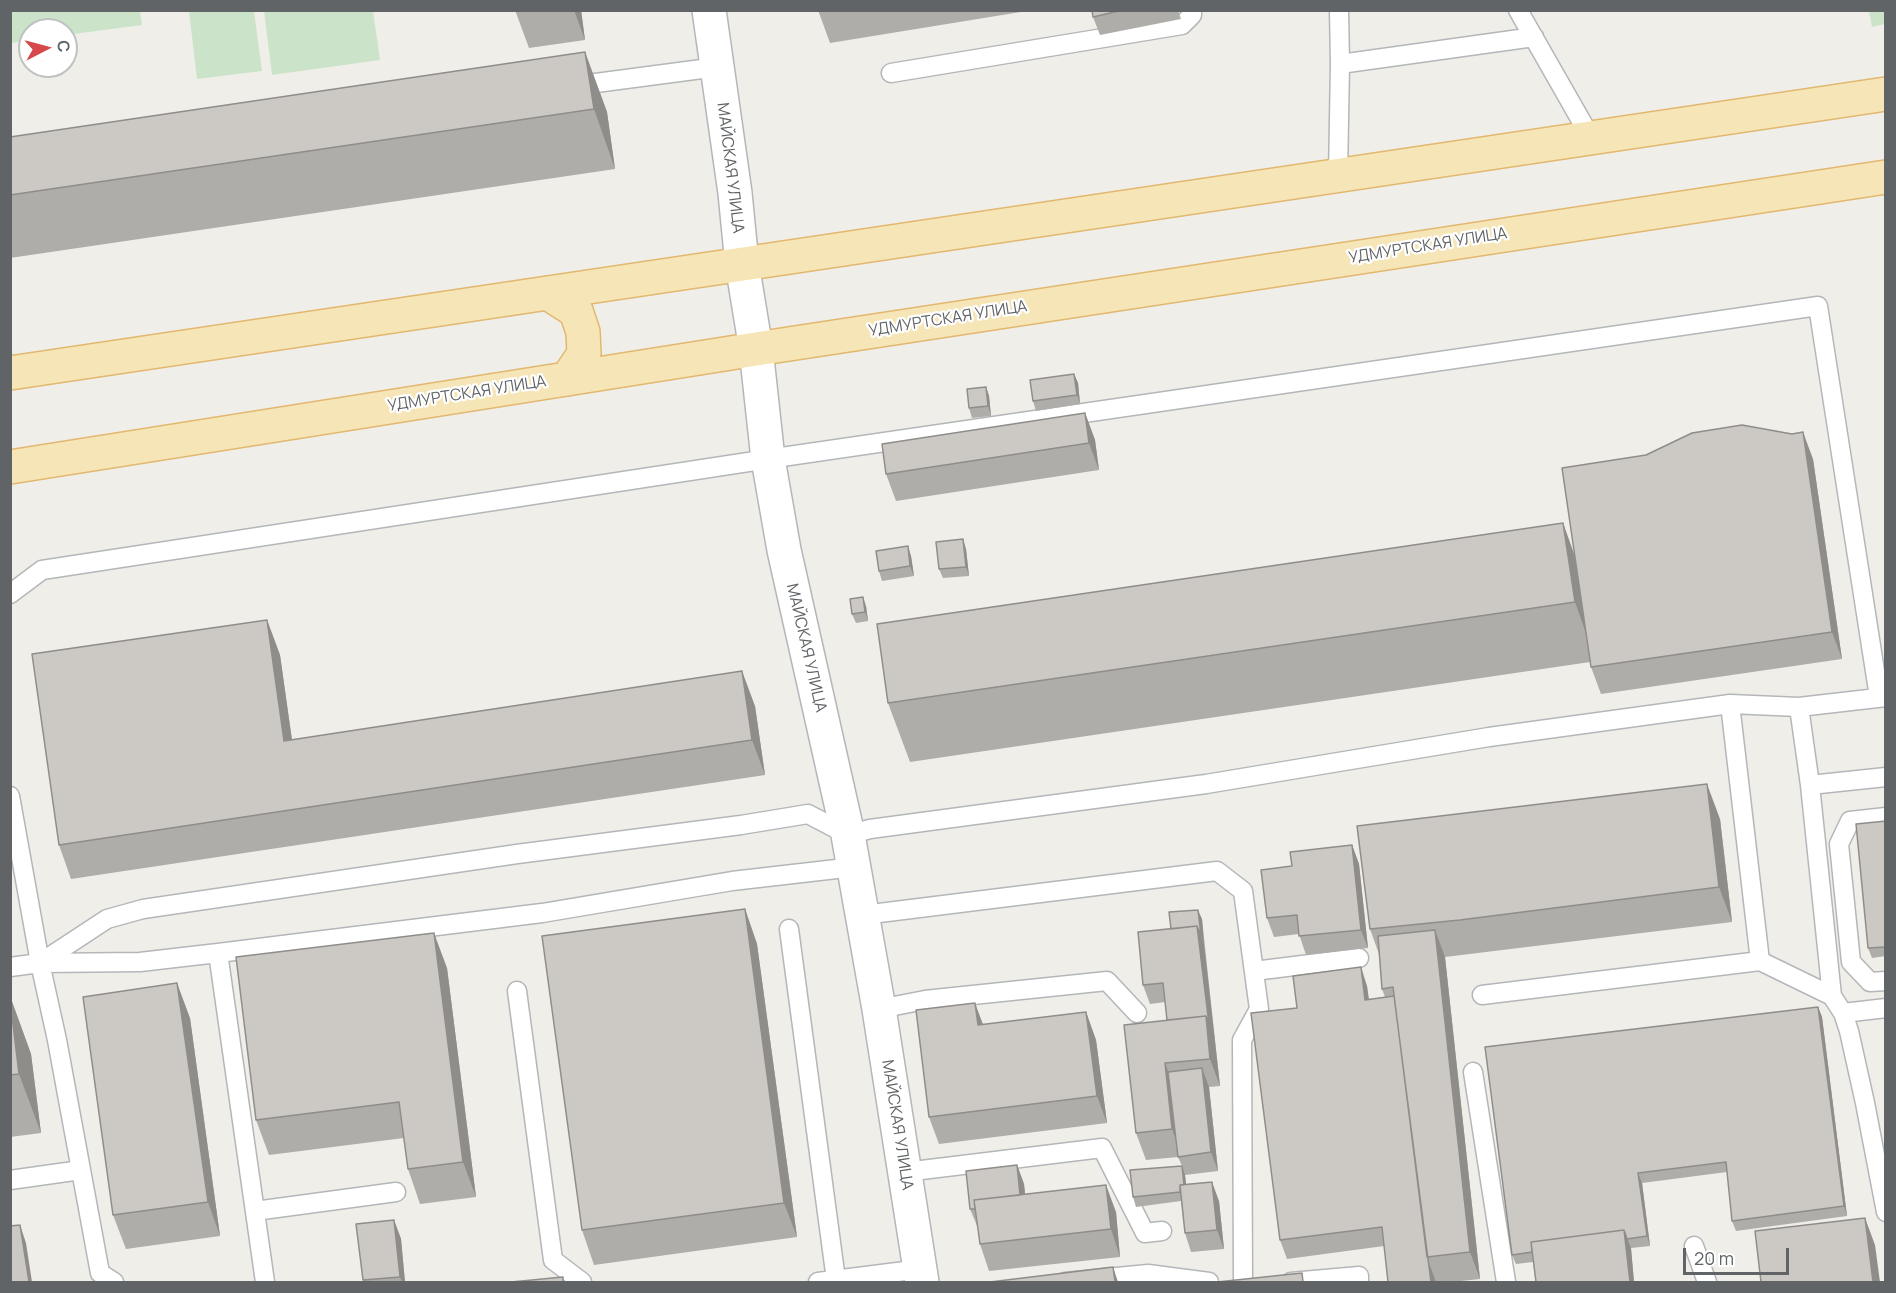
<!DOCTYPE html>
<meta charset="utf-8">
<style>
body{margin:0}
#map{position:relative;width:1896px;height:1293px;overflow:hidden;background:#f0eee9;font-family:Manrope,sans-serif}
canvas{display:block}
.frame{position:absolute;inset:0;border:12px solid #606467;pointer-events:none}
.north{position:absolute;left:18px;top:18px;width:60px;height:60px;box-sizing:border-box;background:#fff;border:2px solid #bfc1c2;border-radius:50%;rotate:84deg;font-size:16px;font-weight:700;line-height:24px;text-align:center;color:#606467}
.north::after{content:'';display:block;margin:auto;width:21px;height:27px;background:#d7484a;clip-path:polygon(50% 0,100% 100%,50% 72%,0 100%)}
.scale{position:absolute;left:1683px;top:1248px;width:106px;height:27px;box-sizing:border-box;border:3px solid #606467;border-top:0;padding-left:8px;font-size:18px;line-height:21px;white-space:nowrap;color:#606467;-webkit-text-stroke:4px #fff;paint-order:stroke}
</style>
<div id="map">
<canvas width="1896" height="1293"></canvas>
<div class="frame"></div>
<div class="north">С</div>
<div class="scale">20 m</div>
</div>
<script>
const ctx = document.querySelector('canvas').getContext('2d');
ctx.lineJoin = 'round';
function paint(path, color) { ctx.fillStyle = color; ctx.fill(path, 'evenodd'); }
const shape = rows => new Path2D(rows.map(r => 'M' + r).join(''));
function trace(path, color, width, dash) { ctx.strokeStyle = color; ctx.lineWidth = width; ctx.lineCap = dash ? 'butt' : 'round'; ctx.setLineDash(dash || []); ctx.stroke(path); }
function write(font, color, halo, rows, align = 'center') {
  ctx.font = font + ' Manrope,sans-serif'; ctx.lineWidth = 4.5; ctx.setLineDash([]); ctx.textBaseline = 'middle'; ctx.strokeStyle = halo; ctx.fillStyle = color; for (const [text, x, y, turn = 0] of rows) {
    ctx.save(); ctx.translate(x, y); ctx.rotate((+turn || 0) * Math.PI / 180); ctx.textAlign = isNaN(turn) ? turn : align; if (halo) ctx.strokeText(text, 0, 0); ctx.fillText(text, 0, 0); ctx.restore();
  }
}
paint(shape([
 [10,11,140,11,142,25,66,35,66,30,30,30,30,40,11,43],
 [189,11,254,11,262,71,197,79],
 [264,11,373,11,380,60,272,75],
 [1869,11,1885,11,1885,24,1872,27]
]), '#cbe4c9');
const service = shape([
 [1339,10,1340,64],
 [1518,10,1591,138],
 [891,73,1182,25,1192,15,1192,10],
 [573,86,717,67],
 [1338,175,1340,64,1534,37],
 [10,594,42,570,768,459,1818,306,1879,697],
 [1730,704,1760,961],
 [1799,707,1810,785,1832,996,1843,1013,1886,1008],
 [1810,785,1886,777],
 [10,796,40,963,57,1040,100,1273,114,1282],
 [1886,817,1850,821,1839,844,1851,962,1870,982,1886,981],
 [863,915,1217,871,1243,891,1259,1009,1242,1040,1243,1282],
 [789,929,836,1280],
 [218,953,265,1282],
 [40,963,107,919,143,909,517,854,741,825,808,814,848,835,870,829,1206,784,1489,737,1730,704,1799,707,1886,697],
 [10,967,40,963,140,962,218,953,542,913,732,881,854,867],
 [1254,971,1359,958],
 [517,991,553,1260,582,1282],
 [1482,995,1760,961,1832,996],
 [879,1009,925,1000,1107,981,1137,1013],
 [1843,1013,1849,1031,1865,1103,1886,1212],
 [1473,1072,1506,1282],
 [905,1172,1102,1148,1145,1233,1162,1231],
 [10,1180,81,1170],
 [255,1211,396,1192],
 [1694,1246,1707,1282],
 [818,1282,921,1269],
 [1065,1282,1148,1274,1209,1282],
 [1291,1282,1359,1276,1359,1282]
]);
const minor = shape([
 [756,349,768,459,784,550,848,835,879,1009,922,1282]
]);
const tertiary = shape([
 [709,10,735,193,742,264,756,349]
]);
const primary = shape([
 [548,293,576,311,583,332,584,354,567,379],
 [10,373,1886,94],
 [10,467,756,349,1886,177]
]);
trace(service, '#b4b6b9', 21);
trace(minor, '#b4b6b9', 36);
trace(tertiary, '#b4b6b9', 36);
trace(primary, '#e2b870', 36);
trace(service, '#fff', 18);
trace(minor, '#fff', 33);
trace(tertiary, '#fff', 33);
trace(primary, '#f6e6b7', 33);
paint(shape([
 [515,10,581,10,585,40,529,48],
 [818,10,1033,10,830,43],
 [1092,10,1178,10,1181,19,1100,35,1093,17],
 [585,52,607,112,615,169,10,258,10,137],
 [1074,374,1078,383,1080,404,1036,411,1033,401],
 [986,387,989,396,991,416,972,418,969,408],
 [1085,413,1095,440,1099,470,896,501,886,474],
 [1813,459,1842,659,1601,694,1591,667,1590,662,910,762,888,703,1563,523,1575,556],
 [966,549,969,576,943,578,939,569],
 [911,556,914,576,882,581,879,571],
 [866,606,868,621,856,623,852,614],
 [267,620,280,655,292,740,755,706,765,775,71,879,59,845],
 [1720,819,1732,922,1445,957,1480,1279,1452,1282,1436,1282,1384,1246,1287,1259,1280,1240,1297,1008,1367,986,1369,999,1385,997,1382,989,1380,957,1370,929],
 [1886,821,1886,956,1872,958,1868,948],
 [1352,845,1359,864,1368,948,1306,955,1299,934,1274,937,1267,918],
 [745,909,757,944,797,1237,594,1265,582,1230],
 [1202,919,1220,1086,1209,1087,1218,1171,1185,1175,1186,1185,1219,1201,1224,1249,1191,1252,1185,1233,1181,1201,1136,1207,1133,1197,1182,1166,1178,1157,1146,1160,1136,1133,1167,1020,1165,1002,1150,1004,1143,985,1171,929],
 [447,968,476,1197,420,1204,408,1169,404,1138,269,1155,256,1120],
 [10,996,31,1054,41,1133,10,1137],
 [1818,1007,1822,1017,1847,1216,1736,1231,1732,1221,1727,1172,1642,1183,1650,1246,1631,1248,1634,1282,1536,1282,1533,1262,1516,1264,1512,1255],
 [1086,1012,1096,1040,1107,1123,939,1144,929,1117,983,1025],
 [190,1018,220,1236,126,1249,113,1215],
 [1017,1165,1024,1184,1025,1194,1116,1212,1120,1257,989,1271,980,1244,978,1228,970,1209],
 [394,1220,401,1239,405,1282,364,1282,363,1280]
]), '#afada9');
paint(shape([
 [574,10,581,10,585,40],
 [585,52,607,112,615,169,594,109],
 [1074,374,1078,383,1080,404,1077,395],
 [986,387,989,396,991,416,988,406],
 [1085,413,1095,440,1099,470,1089,443],
 [1803,432,1813,459,1842,659,1832,632],
 [1563,523,1584,583,1596,662,1575,602],
 [963,539,966,549,969,576,966,567],
 [908,546,911,556,914,576,910,566],
 [863,597,866,606,868,621,865,612],
 [267,620,280,655,297,776,284,741],
 [742,671,755,706,765,775,752,740],
 [1707,784,1720,819,1732,922,1719,887],
 [1352,845,1359,864,1368,948,1361,930],
 [745,909,757,944,797,1237,784,1203],
 [1198,910,1202,919,1204,944,1201,935],
 [1197,926,1204,944,1220,1086,1210,1059],
 [1435,930,1445,957,1480,1279,1470,1252],
 [434,933,447,968,476,1197,463,1162],
 [1361,967,1367,986,1371,1018,1365,1000],
 [177,983,190,1018,220,1236,208,1202],
 [10,996,31,1054,41,1133,19,1074],
 [975,1003,985,1030,978,1025],
 [1818,1007,1822,1017,1847,1216,1844,1206],
 [1086,1012,1096,1040,1107,1123,1097,1096],
 [1165,1063,1175,1090,1182,1156,1172,1129],
 [1202,1068,1209,1087,1218,1171,1211,1152],
 [1017,1165,1024,1184,1028,1222,1021,1203],
 [1182,1166,1185,1175,1188,1201,1184,1191],
 [1638,1173,1642,1183,1650,1246,1647,1236],
 [1212,1182,1219,1201,1224,1249,1217,1230],
 [1106,1185,1116,1212,1120,1257,1111,1229],
 [1865,1218,1875,1245,1880,1282,1873,1282],
 [394,1220,401,1239,405,1282,402,1282,400,1277],
 [20,1225,26,1243,32,1282,29,1282],
 [1624,1230,1631,1248,1634,1282,1630,1282],
 [1429,1263,1436,1282,1431,1282],
 [1113,1267,1118,1282,1115,1282]
]), '#8f8d8a');
const building = shape([
 [1092,10,1123,10,1093,17,1092,10],
 [585,52,594,109,10,195,10,137,585,52],
 [1074,374,1077,395,1033,401,1030,380,1074,374],
 [986,387,988,406,969,408,967,389,986,387],
 [1085,413,1089,443,886,474,882,444,1085,413],
 [1742,425,1792,434,1803,432,1832,632,1591,667,1562,468,1646,455,1692,433,1742,425],
 [1563,523,1575,602,888,703,877,624,1563,523],
 [963,539,966,567,939,569,936,542,963,539],
 [908,546,910,566,879,571,876,551,908,546],
 [863,597,865,612,852,614,850,599,863,597],
 [267,620,284,741,742,671,752,740,59,845,32,654,267,620],
 [1707,784,1719,887,1460,920,1370,929,1357,826,1707,784],
 [1886,821,1886,947,1868,948,1856,824,1886,821],
 [1352,845,1361,930,1299,936,1297,915,1267,918,1261,870,1292,866,1290,852,1352,845],
 [745,909,784,1203,582,1230,542,936,745,909],
 [1198,910,1201,935,1197,926,1171,929,1169,912,1198,910],
 [1197,926,1209,1024,1206,1016,1167,1020,1163,983,1143,985,1138,932,1197,926],
 [1435,930,1470,1252,1427,1257,1393,987,1382,989,1378,936,1435,930],
 [434,933,463,1162,408,1169,399,1102,256,1120,236,957,434,933],
 [1361,967,1365,1000,1394,996,1431,1282,1388,1282,1382,1227,1280,1240,1251,1013,1297,1008,1293,976,1361,967],
 [177,983,208,1202,113,1215,83,997,177,983],
 [10,1000,19,1074,10,1075,10,1000],
 [975,1003,978,1025,1086,1012,1097,1096,929,1117,916,1010,975,1003],
 [1818,1007,1844,1206,1732,1221,1726,1162,1638,1173,1647,1236,1627,1239,1624,1230,1531,1242,1532,1252,1512,1255,1485,1047,1818,1007],
 [1206,1016,1210,1059,1165,1063,1172,1129,1136,1133,1124,1025,1206,1016],
 [1202,1068,1211,1152,1178,1157,1168,1072,1202,1068],
 [1017,1165,1020,1195,974,1200,975,1209,970,1209,966,1171,1017,1165],
 [1182,1166,1184,1185,1180,1185,1180,1192,1133,1197,1130,1170,1182,1166],
 [1212,1182,1217,1230,1185,1233,1180,1185,1212,1182],
 [1106,1185,1111,1229,980,1244,974,1200,1106,1185],
 [1865,1218,1873,1282,1761,1282,1755,1231,1865,1218],
 [394,1220,400,1277,363,1280,356,1224,394,1220],
 [20,1225,29,1282,10,1282,10,1226,20,1225],
 [1624,1230,1630,1282,1536,1282,1531,1242,1624,1230],
 [1113,1267,1115,1282,990,1282,1113,1267],
 [1302,1273,1303,1282,1217,1282,1302,1273],
 [563,1277,563,1282,511,1282,563,1277]
]);
paint(building, '#ccc9c5');
trace(building, '#8f8d8a', 1.5);
write('16px', '#606467', '#fff', [
 ["МАЙСКАЯ УЛИЦА",730,168,83],
 ["УДМУРТСКАЯ УЛИЦА",1428,246,-9],
 ["УДМУРТСКАЯ УЛИЦА",948,319,-9],
 ["УДМУРТСКАЯ УЛИЦА",467,394,-9],
 ["МАЙСКАЯ УЛИЦА",806,648,77],
 ["МАЙСКАЯ УЛИЦА",897,1125,81]
]);
</script>
